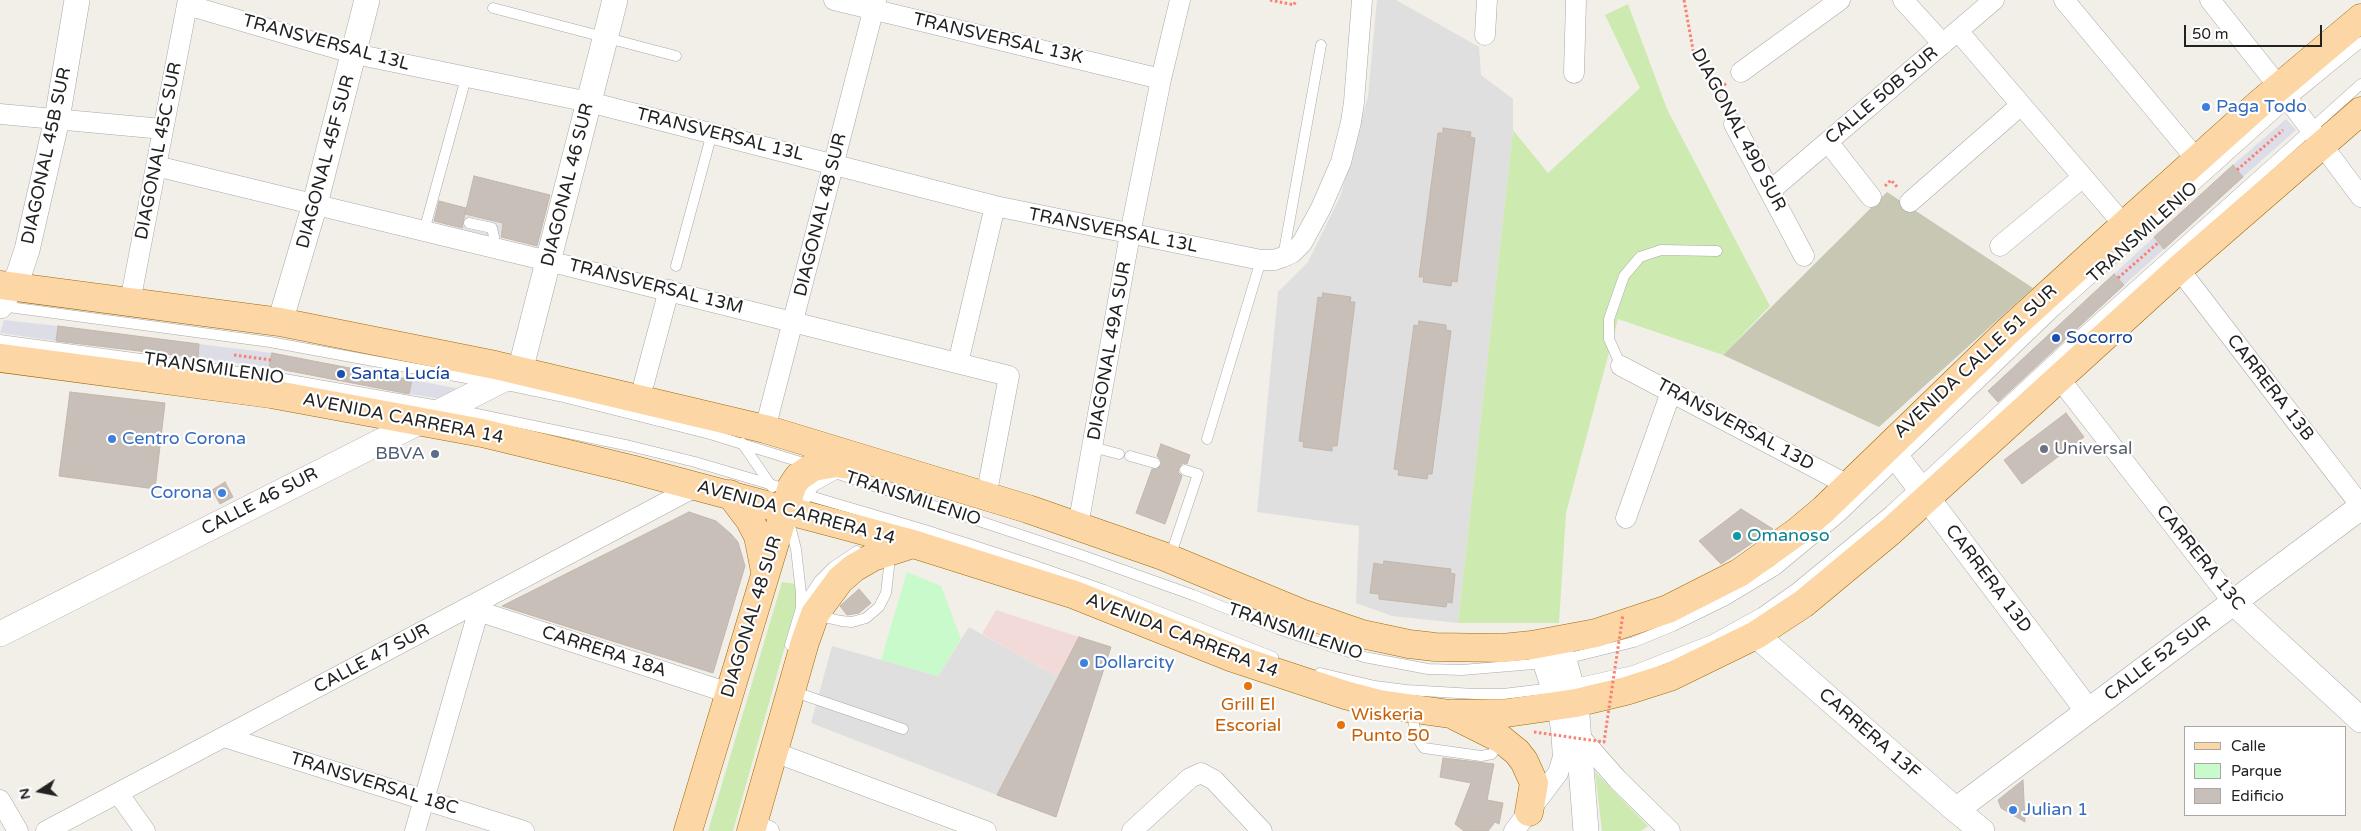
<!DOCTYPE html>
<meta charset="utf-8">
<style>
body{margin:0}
#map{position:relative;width:2361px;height:831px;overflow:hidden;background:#f2efe9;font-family:"Varela Round",sans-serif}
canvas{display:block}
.legend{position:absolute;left:2184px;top:726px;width:162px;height:90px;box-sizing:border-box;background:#fff;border:1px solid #a7a7a7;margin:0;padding:6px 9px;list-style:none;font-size:15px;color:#222}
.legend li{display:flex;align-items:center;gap:10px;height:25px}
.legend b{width:25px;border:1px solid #a7a7a7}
.north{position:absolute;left:15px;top:766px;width:50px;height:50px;-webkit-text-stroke:4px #fff;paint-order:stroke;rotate:259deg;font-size:14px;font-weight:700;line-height:20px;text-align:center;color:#222}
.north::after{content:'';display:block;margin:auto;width:18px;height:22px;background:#222;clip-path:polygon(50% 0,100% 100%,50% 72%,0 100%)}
.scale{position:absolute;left:2184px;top:25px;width:138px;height:22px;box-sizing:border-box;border:2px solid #222;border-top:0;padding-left:6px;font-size:15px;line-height:18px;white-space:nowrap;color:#222;-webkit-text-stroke:4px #fff;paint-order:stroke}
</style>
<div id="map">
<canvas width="2361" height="831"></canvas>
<ul class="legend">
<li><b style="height:6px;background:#fcd6a4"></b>Calle</li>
<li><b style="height:14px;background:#c8facc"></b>Parque</li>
<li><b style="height:14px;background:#c7bfb8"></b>Edificio</li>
</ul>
<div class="north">N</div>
<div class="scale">50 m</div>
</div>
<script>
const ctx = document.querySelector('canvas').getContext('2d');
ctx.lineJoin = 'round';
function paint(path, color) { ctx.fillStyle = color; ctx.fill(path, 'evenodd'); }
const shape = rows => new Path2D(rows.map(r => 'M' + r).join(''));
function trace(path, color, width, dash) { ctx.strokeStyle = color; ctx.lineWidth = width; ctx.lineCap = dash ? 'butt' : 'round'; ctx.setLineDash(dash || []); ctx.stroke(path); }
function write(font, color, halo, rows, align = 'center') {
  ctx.font = font + ' "Varela Round",sans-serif'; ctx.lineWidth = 4.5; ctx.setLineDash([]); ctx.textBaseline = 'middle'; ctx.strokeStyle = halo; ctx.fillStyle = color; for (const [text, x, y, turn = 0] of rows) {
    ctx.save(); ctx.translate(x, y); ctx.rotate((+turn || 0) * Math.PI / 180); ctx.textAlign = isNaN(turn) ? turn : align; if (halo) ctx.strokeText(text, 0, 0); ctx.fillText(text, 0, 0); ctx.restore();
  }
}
paint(shape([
 [1377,0,1396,0,1479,47,1481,75,1513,99,1513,130,1458,623,1392,616,1356,603,1359,526,1257,512,1278,292,1308,262,1340,197,1368,96],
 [969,627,1058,677,997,795,811,723,832,646,938,676]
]), '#e0dfdf');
paint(shape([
 [996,610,1079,637,1058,677,982,634]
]), '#f2dad9');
paint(shape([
 [1887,192,2033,288,1879,427,1723,355]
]), '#c7c7b4');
paint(shape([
 [1628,4,1667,109,1770,306,1723,355,1618,319,1566,513,1559,623,1458,623,1513,130,1548,173,1640,88,1605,15],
 [782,582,796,584,796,607,733,831,708,831],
 [1595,772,1648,826,1641,831,1602,831]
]), '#cdebb0');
paint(shape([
 [907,572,941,586,961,639,938,676,881,660]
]), '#c8facc');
paint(shape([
 [465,214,503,223,499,238,461,229]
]), '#e2e2e2');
paint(shape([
 [2286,119,2296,130,2243,177,2233,165],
 [2154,237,2164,249,2124,285,2114,274],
 [4,320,58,326,56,341,0,333],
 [199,344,272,353,269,367,197,358],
 [412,380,466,390,449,400,409,394]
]), '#dddde8');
const building = shape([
 [1443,128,1471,132,1470,137,1475,138,1457,282,1452,281,1451,286,1423,282,1424,277,1419,277,1438,133,1443,133,1443,128],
 [2233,165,2243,177,2164,249,2154,237,2233,165],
 [474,176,550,195,537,246,501,237,503,223,465,214,474,176],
 [439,201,466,208,462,228,434,221,439,201],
 [2114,274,2124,285,1998,402,1988,391,2114,274],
 [1323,293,1351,297,1350,302,1355,302,1337,446,1332,446,1332,451,1303,447,1304,442,1299,441,1318,297,1322,298,1323,293],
 [1419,321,1446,325,1446,330,1451,331,1432,474,1428,474,1427,479,1398,475,1399,470,1394,469,1414,325,1418,326,1419,321],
 [58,326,199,344,198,358,56,341,58,326],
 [272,353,412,380,409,394,269,367,272,353],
 [70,392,165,403,155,489,59,476,70,392],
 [2066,413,2084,437,2022,484,2004,460,2066,413],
 [1161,444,1190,455,1187,464,1183,463,1179,468,1178,472,1182,476,1165,524,1136,513,1152,469,1157,469,1161,465,1161,461,1157,456,1161,444],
 [225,482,233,497,220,504,212,490,225,482],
 [1741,509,1773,529,1721,564,1699,541,1741,509],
 [689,512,716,521,731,534,738,542,745,566,713,673,502,606,689,512],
 [1384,561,1451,569,1450,573,1455,574,1452,603,1447,602,1446,607,1379,599,1379,594,1370,593,1374,563,1383,565,1384,561],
 [859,589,871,603,859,613,847,615,840,606,859,589],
 [1079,637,1111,647,1056,817,997,795,1079,637],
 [1443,758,1494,764,1487,800,1503,803,1499,824,1495,822,1488,831,1464,831,1455,824,1471,783,1440,777,1443,758],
 [2023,780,2025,822,2001,808,1998,800,2023,780]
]);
paint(building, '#c7bfb8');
trace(building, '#c4b6ab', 1);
const service = shape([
 [493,8,676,56],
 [469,223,492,228,494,237,492,247],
 [424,231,466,78],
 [1283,257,1321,45],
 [676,266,712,133],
 [1,306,270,342,488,382],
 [0,340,267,376,439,406],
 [1621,366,1609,339,1609,319,1624,276,1640,257,1661,250,1717,251],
 [502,384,559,396,710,434,810,465],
 [453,409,630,446,695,462,925,530,1027,563,1104,590,1273,657],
 [1207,439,1261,260],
 [742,443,772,487],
 [1092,447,1119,454],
 [1130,456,1155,463],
 [838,474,1081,555,1193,595,1278,629,1364,657,1428,669,1462,670,1546,663],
 [804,501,814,486,836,474],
 [789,522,796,549,801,593,801,608,790,645],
 [1170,557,1198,474,1185,470],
 [801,608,819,581,833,567,857,551],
 [816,615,841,621,852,622,866,618,879,607,886,593,889,567,889,554],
 [1565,659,1634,642,1673,626,1726,600,1776,570,1840,517,2056,310,2289,101,2361,42],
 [1320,673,1375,686,1406,690,1475,694,1503,694,1553,688],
 [1570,685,1633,671,1712,640,1761,613,1795,589,1890,511,2078,337,2361,84],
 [792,691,903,729],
 [1411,710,1417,738,1424,748,1481,756,1492,754,1501,739]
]);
const minor = shape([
 [834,0,1161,79],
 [1903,0,1943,44],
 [2064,0,2197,160],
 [2210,0,2279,87,2361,197],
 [187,5,355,54,589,102,995,206,1261,260,1274,260,1283,257,1292,253,1302,243,1321,208,1341,162,1351,122,1354,102,1362,0],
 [1958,31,2124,225],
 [1485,35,1487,0],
 [1741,72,1840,0],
 [1574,73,1576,0],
 [0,114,163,129],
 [1734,124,1804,256],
 [1828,142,1871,197],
 [156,166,548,261,1009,376,986,497],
 [1770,191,1994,0],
 [1910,202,2021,105],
 [2000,246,2083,177],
 [2179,269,2361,506],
 [130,302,188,0],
 [958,363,995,206],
 [1621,366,1848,485],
 [2059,378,2233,602],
 [644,383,669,290],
 [765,429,876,0],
 [1626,518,1671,392],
 [1078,526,1130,234,1161,79,1180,0],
 [478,611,729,693],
 [224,737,524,831],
 [1580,737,1618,780,1670,831],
 [774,752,986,831],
 [118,793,145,831],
 [0,800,18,831],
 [752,824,769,831],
 [46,831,697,486],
 [415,831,481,602],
 [1132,831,1190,778,1201,773,1214,780,1262,831],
 [1514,831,1558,773,1563,757,1561,729,1557,706,1543,663,1532,645]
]);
const tertiary = shape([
 [0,306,19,274,27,250,57,119,77,0],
 [280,322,315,204,367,0],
 [1888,446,2088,711],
 [2233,602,2361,720],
 [0,634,520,371,615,0],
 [1756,635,1956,810,1982,831],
 [1554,642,1564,660,1576,703,1586,831],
 [1956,810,2361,507]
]);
const primary = shape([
 [0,285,280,322,495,365,765,429,1028,509,1163,556,1301,613,1362,634,1409,644,1435,647,1502,648,1532,645,1596,633,1668,609,1739,573,1798,531,1824,509,2009,330,2124,225,2260,103,2361,18],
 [0,358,271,394,482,433,631,469,913,544,1075,595,1233,658,1345,695,1379,704,1450,714,1507,713,1576,703,1626,691,1670,677,1756,635,1803,604,1891,531,2179,269,2361,111],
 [730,494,749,519,758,536,765,571],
 [1455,716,1501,739,1517,752,1524,761,1534,783,1529,812],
 [688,831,792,486,798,477,813,467,836,463,853,465],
 [751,831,805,642,815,614,840,580,854,568,873,557,913,544]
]);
trace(service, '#a9a9a9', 11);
trace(minor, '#a9a9a9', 21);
trace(tertiary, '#a9a9a9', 26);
trace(primary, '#a06b00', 29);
trace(shape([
 [1270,0,1294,5,1296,0],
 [1684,0,1693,50,1725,108],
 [1716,91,1727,83],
 [2237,170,2283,130],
 [1885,186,1891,180,1898,188],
 [2118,278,2159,242],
 [234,355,271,360]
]), '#fa8072', 3, [2.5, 2.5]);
trace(service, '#fff', 10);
trace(minor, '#fff', 20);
trace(tertiary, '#fff', 25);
trace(primary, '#fcd6a4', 28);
trace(shape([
 [1534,732,1604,742,1623,614]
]), '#fa8072', 3, [2.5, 2.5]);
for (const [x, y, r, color] of [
 [2206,107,5,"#3f7fe0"],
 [2056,338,5,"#1a4fb4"],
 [341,374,5,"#1a4fb4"],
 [112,439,5,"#3f7fe0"],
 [2044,449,5,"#6b7280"],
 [435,454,5,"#5c6f8a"],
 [222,493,5,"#3f7fe0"],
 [1737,536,5,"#0f9aa8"],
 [1084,663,5,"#3f7fe0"],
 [1248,686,5,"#e8710a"],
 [1341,725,5,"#e8710a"],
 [2013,810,5,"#3f7fe0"]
]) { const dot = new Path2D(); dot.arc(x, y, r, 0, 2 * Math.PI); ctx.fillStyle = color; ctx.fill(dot); trace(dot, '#fff', 2); }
write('18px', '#222', '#fff', [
 ["TRANSVERSAL 13K",998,39,13],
 ["TRANSVERSAL 13L",326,43,15],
 ["CALLE 50B SUR",1882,96,-40],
 ["DIAGONAL 49D SUR",1738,130,62],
 ["TRANSVERSAL 13L",720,135,14],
 ["DIAGONAL 45C SUR",159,151,-79],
 ["DIAGONAL 45B SUR",47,156,-78],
 ["DIAGONAL 45F SUR",326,162,-75],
 ["DIAGONAL 46 SUR",568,185,-76],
 ["DIAGONAL 48 SUR",821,215,-76],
 ["TRANSVERSAL 13L",1113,231,11],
 ["TRANSMILENIO",2143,233,-42],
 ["TRANSVERSAL 13M",656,287,14],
 ["DIAGONAL 49A SUR",1110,351,-80],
 ["AVENIDA CALLE 51 SUR",1976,362,-43],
 ["TRANSMILENIO",214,369,8],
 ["CARRERA 13B",2270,388,52],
 ["AVENIDA CARRERA 14",403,419,11],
 ["TRANSVERSAL 13D",1735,425,28],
 ["TRANSMILENIO",913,499,18],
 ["CALLE 46 SUR",260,502,-27],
 ["AVENIDA CARRERA 14",796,513,15],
 ["CARRERA 13C",2200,558,51],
 ["CARRERA 13D",1988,579,53],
 ["DIAGONAL 48 SUR",752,617,-73],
 ["TRANSMILENIO",1295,632,19],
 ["AVENIDA CARRERA 14",1182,636,21],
 ["CARRERA 18A",604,652,18],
 ["CALLE 47 SUR",372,659,-28],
 ["CALLE 52 SUR",2158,659,-37],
 ["CARRERA 13F",1869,734,41],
 ["TRANSVERSAL 18C",374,784,17]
]);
write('18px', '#366cbe', '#fff', [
 ["Paga Todo",2216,107],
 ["Centro Corona",122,439],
 ["Corona",212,493,"right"],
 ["Dollarcity",1094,663],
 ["Julian 1",2023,810]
], 'left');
write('18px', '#164399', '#fff', [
 ["Socorro",2066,338],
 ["Santa Lucía",351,374]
], 'left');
write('18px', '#5b616d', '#fff', [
 ["Universal",2054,449]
], 'left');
write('18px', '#4e5e75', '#fff', [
 ["BBVA",425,454]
], 'right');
write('18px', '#0d838f', '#fff', [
 ["Omanoso",1747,536]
], 'left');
write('18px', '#c56008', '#fff', [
 ["Grill El",1248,705],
 ["Escorial",1248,726],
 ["Wiskeria",1351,715,"left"],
 ["Punto 50",1351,736,"left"]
]);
</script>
